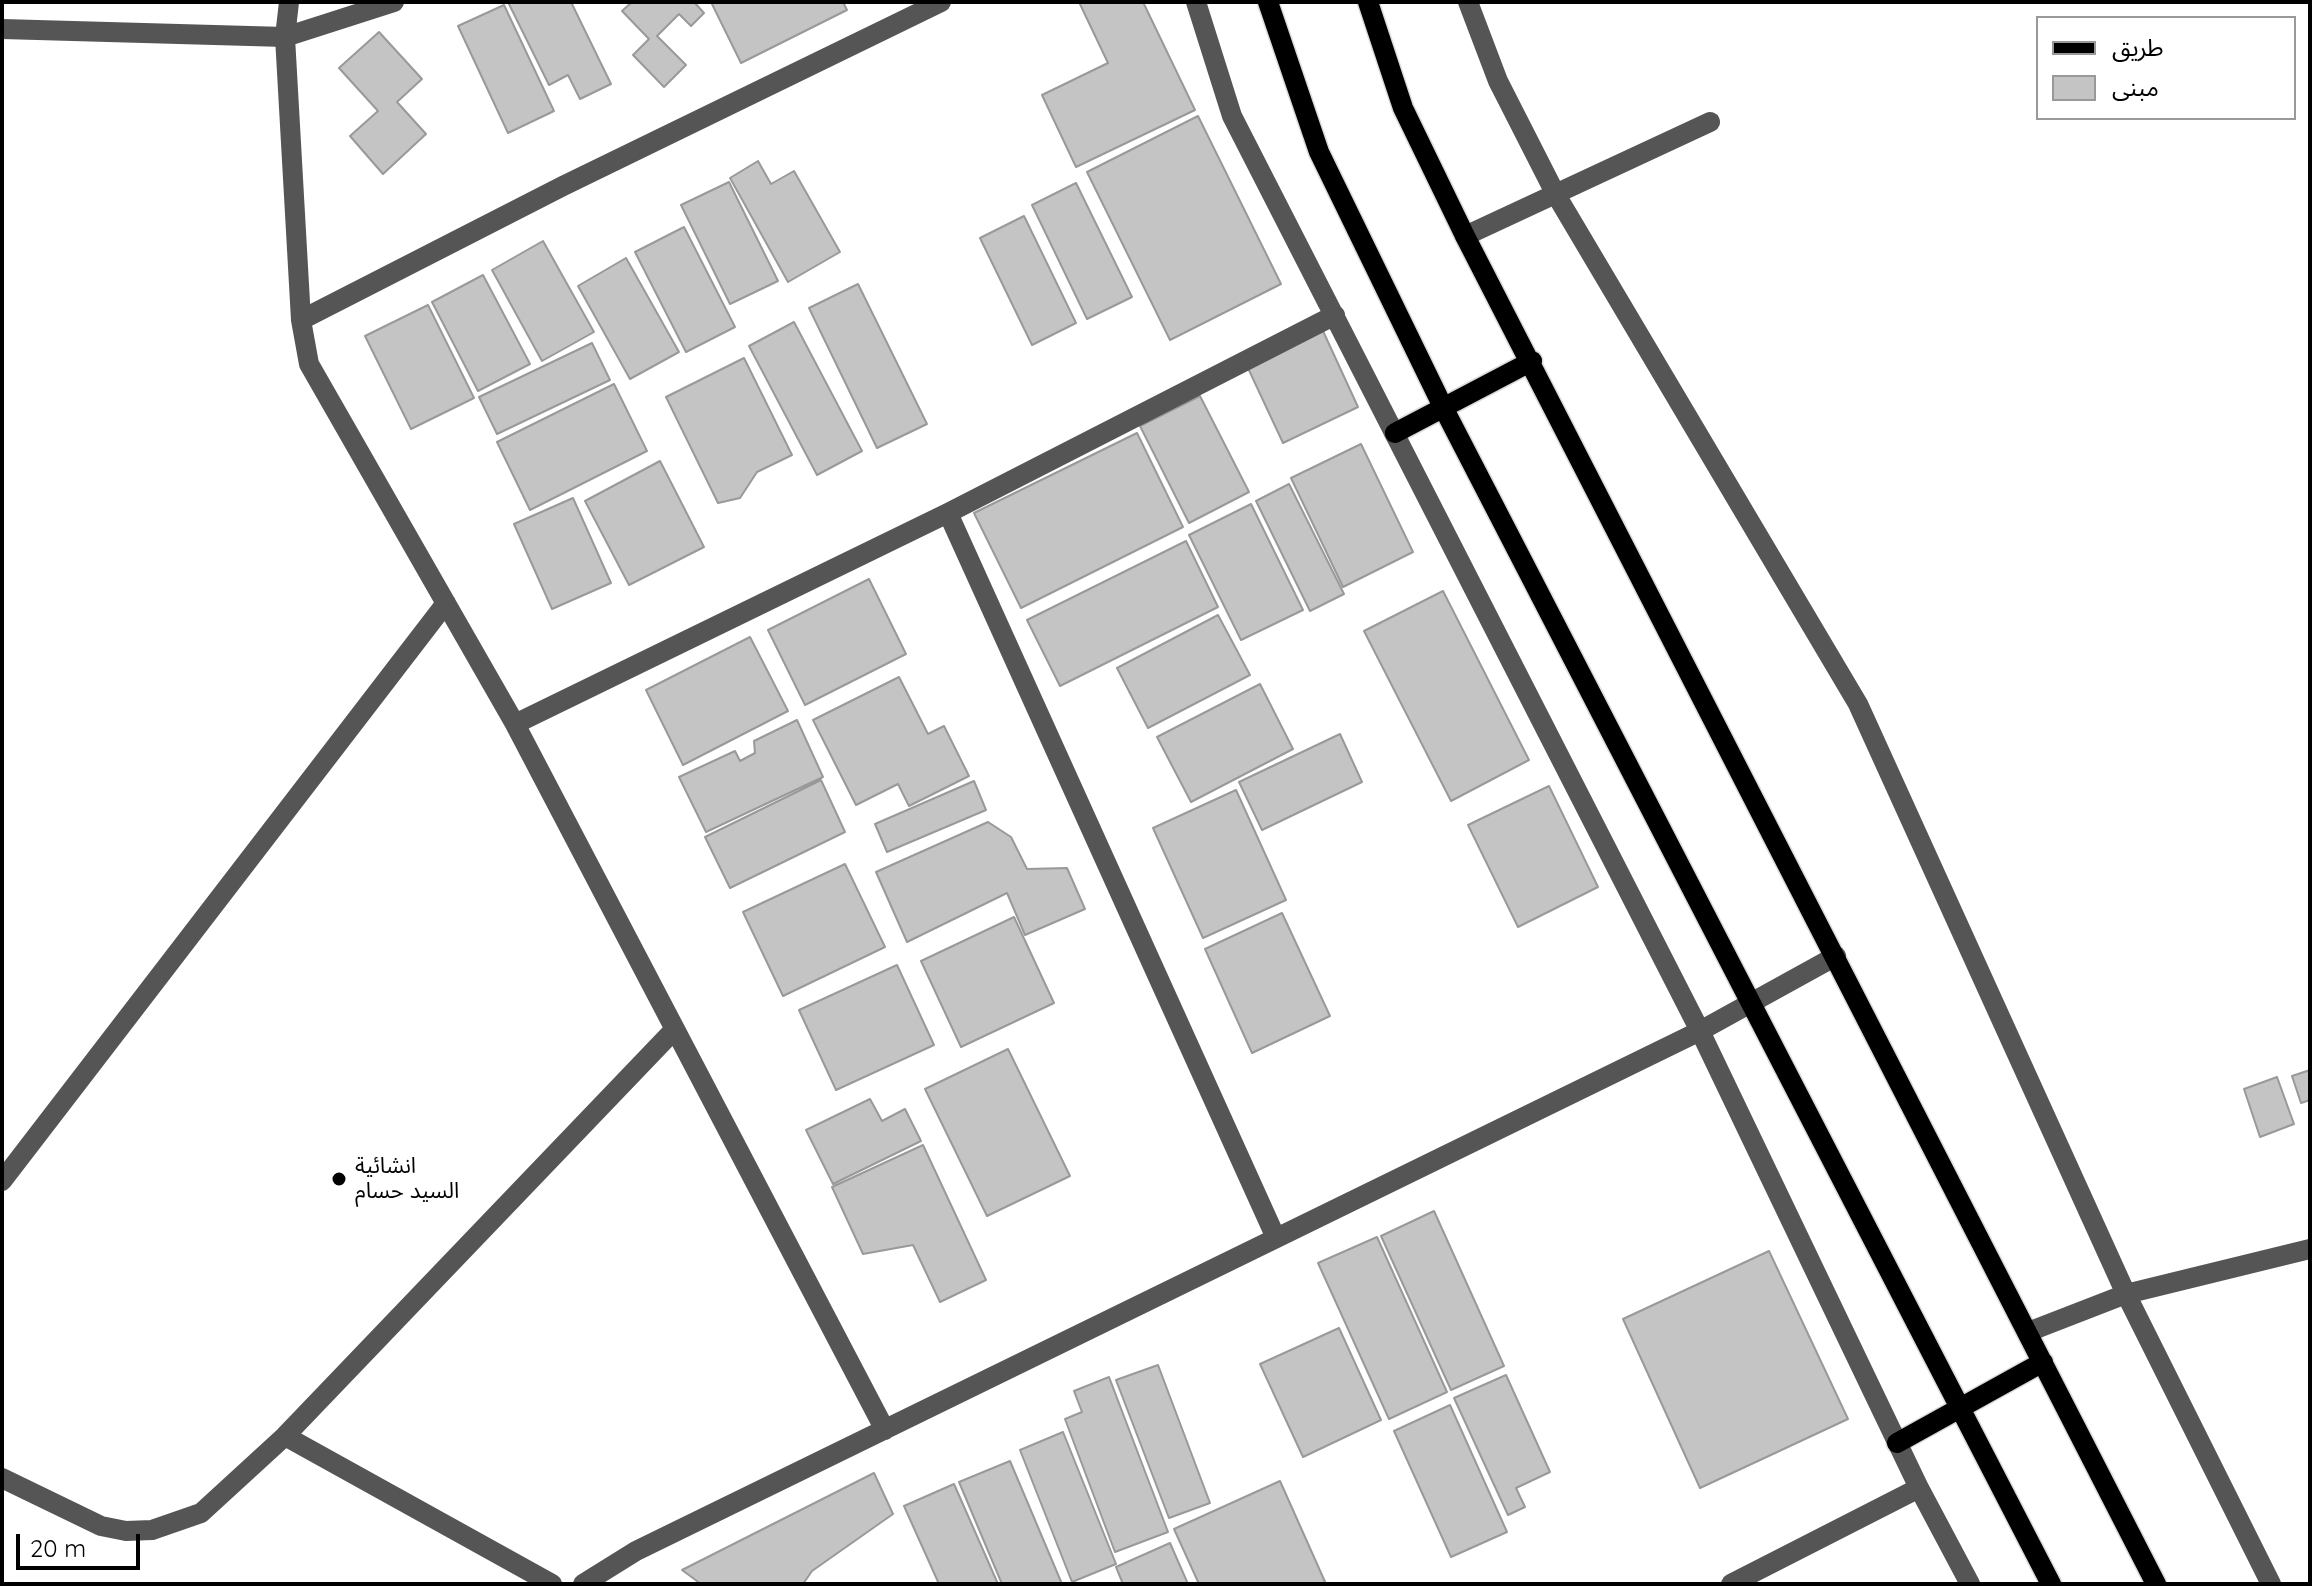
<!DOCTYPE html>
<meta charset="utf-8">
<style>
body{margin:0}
#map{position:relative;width:2312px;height:1586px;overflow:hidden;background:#fff;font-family:Quicksand,"Noto Sans Arabic",sans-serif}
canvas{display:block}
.frame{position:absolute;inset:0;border:4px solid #000;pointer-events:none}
.legend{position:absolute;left:2036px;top:16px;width:260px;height:104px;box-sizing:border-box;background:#fff;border:2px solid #999;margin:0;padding:10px 14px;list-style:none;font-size:24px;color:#000}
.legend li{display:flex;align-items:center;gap:16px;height:40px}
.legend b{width:40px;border:2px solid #999}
.scale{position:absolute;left:16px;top:1534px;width:124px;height:36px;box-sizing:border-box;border:4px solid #000;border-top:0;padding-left:10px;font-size:24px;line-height:28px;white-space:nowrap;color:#000;-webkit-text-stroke:6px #fff;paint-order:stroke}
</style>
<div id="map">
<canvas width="2312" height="1586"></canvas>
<div class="frame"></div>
<ul class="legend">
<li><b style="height:10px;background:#000"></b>طريق</li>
<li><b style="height:22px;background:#c4c4c4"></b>مبنى</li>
</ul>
<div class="scale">20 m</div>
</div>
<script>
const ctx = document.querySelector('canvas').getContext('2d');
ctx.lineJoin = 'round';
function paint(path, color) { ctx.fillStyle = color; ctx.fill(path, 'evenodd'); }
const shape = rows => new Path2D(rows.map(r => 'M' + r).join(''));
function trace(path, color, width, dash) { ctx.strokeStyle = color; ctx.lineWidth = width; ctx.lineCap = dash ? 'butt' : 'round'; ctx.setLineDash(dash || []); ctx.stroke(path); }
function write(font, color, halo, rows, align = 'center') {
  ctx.font = font + ' Quicksand,"Noto Sans Arabic",sans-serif'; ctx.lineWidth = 6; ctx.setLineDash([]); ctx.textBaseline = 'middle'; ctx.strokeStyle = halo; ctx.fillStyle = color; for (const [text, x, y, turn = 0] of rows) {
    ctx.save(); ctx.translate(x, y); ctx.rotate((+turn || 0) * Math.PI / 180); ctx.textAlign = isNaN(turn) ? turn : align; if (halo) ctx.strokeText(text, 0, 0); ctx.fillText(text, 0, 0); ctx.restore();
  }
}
const building = shape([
 [508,2,571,2,611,84,580,99,568,75,549,85,508,2],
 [632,2,694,2,704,13,691,26,679,14,657,36,686,65,664,87,633,55,649,39,622,11,632,2],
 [711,2,843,2,847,10,741,63,711,2],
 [1079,2,1143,2,1195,110,1076,167,1042,95,1108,63,1079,2],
 [504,5,554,111,508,133,458,26,504,5],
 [379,32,422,79,397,102,426,134,383,174,350,136,378,111,339,68,379,32],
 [1198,116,1281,284,1170,340,1087,172,1198,116],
 [758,161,771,184,794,171,840,252,788,282,730,178,758,161],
 [729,182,778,281,730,304,681,205,729,182],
 [1076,183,1132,297,1087,319,1032,205,1076,183],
 [1024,216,1076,323,1032,345,980,238,1024,216],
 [684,227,735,327,686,352,635,252,684,227],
 [543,241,594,332,542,361,492,270,543,241],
 [626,258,679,352,630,379,578,286,626,258],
 [483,275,530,364,478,391,432,302,483,275],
 [858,284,927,424,877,448,809,308,858,284],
 [428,305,474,398,411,429,365,336,428,305],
 [794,322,862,451,817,475,749,346,794,322],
 [1323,331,1358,407,1283,443,1247,366,1323,331],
 [592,343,610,380,497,434,479,397,592,343],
 [744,358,792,455,757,472,740,498,718,503,666,397,744,358],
 [614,384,647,451,530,510,497,442,614,384],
 [1200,396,1249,492,1189,523,1140,426,1200,396],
 [1137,433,1183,527,1021,608,974,513,1137,433],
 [1361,444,1413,552,1343,587,1291,478,1361,444],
 [660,461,704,547,629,585,585,501,660,461],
 [1289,484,1344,594,1310,611,1256,501,1289,484],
 [573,498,611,583,552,609,514,524,573,498],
 [1251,504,1303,610,1241,640,1189,535,1251,504],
 [1186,541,1218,607,1060,686,1027,620,1186,541],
 [869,579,906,654,805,705,768,630,869,579],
 [1443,591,1529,760,1451,801,1364,631,1443,591],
 [1218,615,1250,675,1148,728,1117,668,1218,615],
 [750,637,788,711,683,765,646,690,750,637],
 [899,677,928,734,944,726,969,776,909,806,898,784,856,805,813,720,899,677],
 [1260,684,1293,749,1191,802,1157,737,1260,684],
 [797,720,823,777,706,832,679,777,735,751,740,761,755,753,754,741,797,720],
 [1340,734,1362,782,1262,830,1239,782,1340,734],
 [821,780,845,832,730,888,705,837,821,780],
 [974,781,986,810,887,852,875,824,974,781],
 [1549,786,1598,887,1518,927,1468,825,1549,786],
 [1236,790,1286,900,1203,938,1153,828,1236,790],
 [988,822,1011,837,1027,869,1067,868,1085,909,1025,935,1007,893,907,942,876,872,988,822],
 [845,864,885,947,783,996,743,912,845,864],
 [1282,913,1330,1016,1252,1053,1205,949,1282,913],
 [1014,917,1054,1003,961,1047,921,961,1014,917],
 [897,965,934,1045,836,1090,799,1010,897,965],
 [1008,1049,1070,1176,987,1216,925,1089,1008,1049],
 [2310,1070,2310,1100,2301,1103,2292,1076,2310,1070],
 [2277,1077,2294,1124,2260,1137,2244,1089,2277,1077],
 [870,1099,882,1121,905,1109,921,1141,833,1184,806,1130,870,1099],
 [923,1145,986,1280,940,1302,913,1245,863,1254,832,1187,923,1145],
 [1434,1211,1504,1366,1451,1390,1381,1236,1434,1211],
 [1377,1237,1447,1392,1389,1419,1318,1263,1377,1237],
 [1769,1251,1848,1419,1700,1488,1623,1319,1769,1251],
 [1339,1328,1381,1420,1303,1457,1260,1364,1339,1328],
 [1158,1365,1210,1503,1169,1518,1116,1380,1158,1365],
 [1506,1375,1550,1472,1516,1488,1525,1507,1508,1515,1454,1398,1506,1375],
 [1109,1377,1168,1532,1115,1552,1065,1419,1082,1412,1074,1391,1109,1377],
 [1450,1405,1507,1532,1451,1557,1394,1431,1450,1405],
 [1063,1432,1116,1564,1072,1582,1020,1450,1063,1432],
 [1010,1461,1062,1584,1002,1584,959,1482,1010,1461],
 [874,1473,893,1514,812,1571,803,1584,701,1584,682,1570,874,1473],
 [1280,1481,1326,1584,1199,1584,1174,1529,1280,1481],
 [954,1484,998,1584,939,1584,904,1506,954,1484],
 [1170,1543,1188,1584,1123,1584,1116,1567,1170,1543]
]);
paint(building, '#c4c4c4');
trace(building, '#999', 2);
const major = shape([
 [1268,2,1319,152,1443,407,2051,1584],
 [1368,2,1403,108,1465,236,2156,1584],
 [1395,433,1532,361],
 [1897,1443,2043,1362]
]);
trace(major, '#dbdbdb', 23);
trace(shape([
 [289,2,285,37,301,320,309,364,515,724,885,1430],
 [1196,2,1232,116,1700,1031,1919,1488,1970,1584],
 [1468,2,1498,81,1555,193,1858,704,2126,1294,2271,1584],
 [2,29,285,37,394,2],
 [1465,236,1710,122],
 [301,320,563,186,941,2],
 [948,513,1276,1238],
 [515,724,948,513,1335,315],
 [2,1181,446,603],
 [2028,1332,2126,1294,2310,1249],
 [285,1436,552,1584],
 [2,1478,101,1526,126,1531,152,1530,201,1513,285,1436,675,1029],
 [583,1584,636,1551,1700,1031,1836,956],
 [1731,1584,1919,1488]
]), '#555', 20);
trace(major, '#000', 20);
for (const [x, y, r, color] of [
 [339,1179,8,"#000"]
]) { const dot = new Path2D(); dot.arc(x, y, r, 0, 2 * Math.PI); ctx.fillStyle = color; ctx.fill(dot); trace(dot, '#fff', 3); }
write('22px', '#000', '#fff', [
 ["انشائية",355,1166],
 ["السيد حسام",355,1191]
], 'left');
</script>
